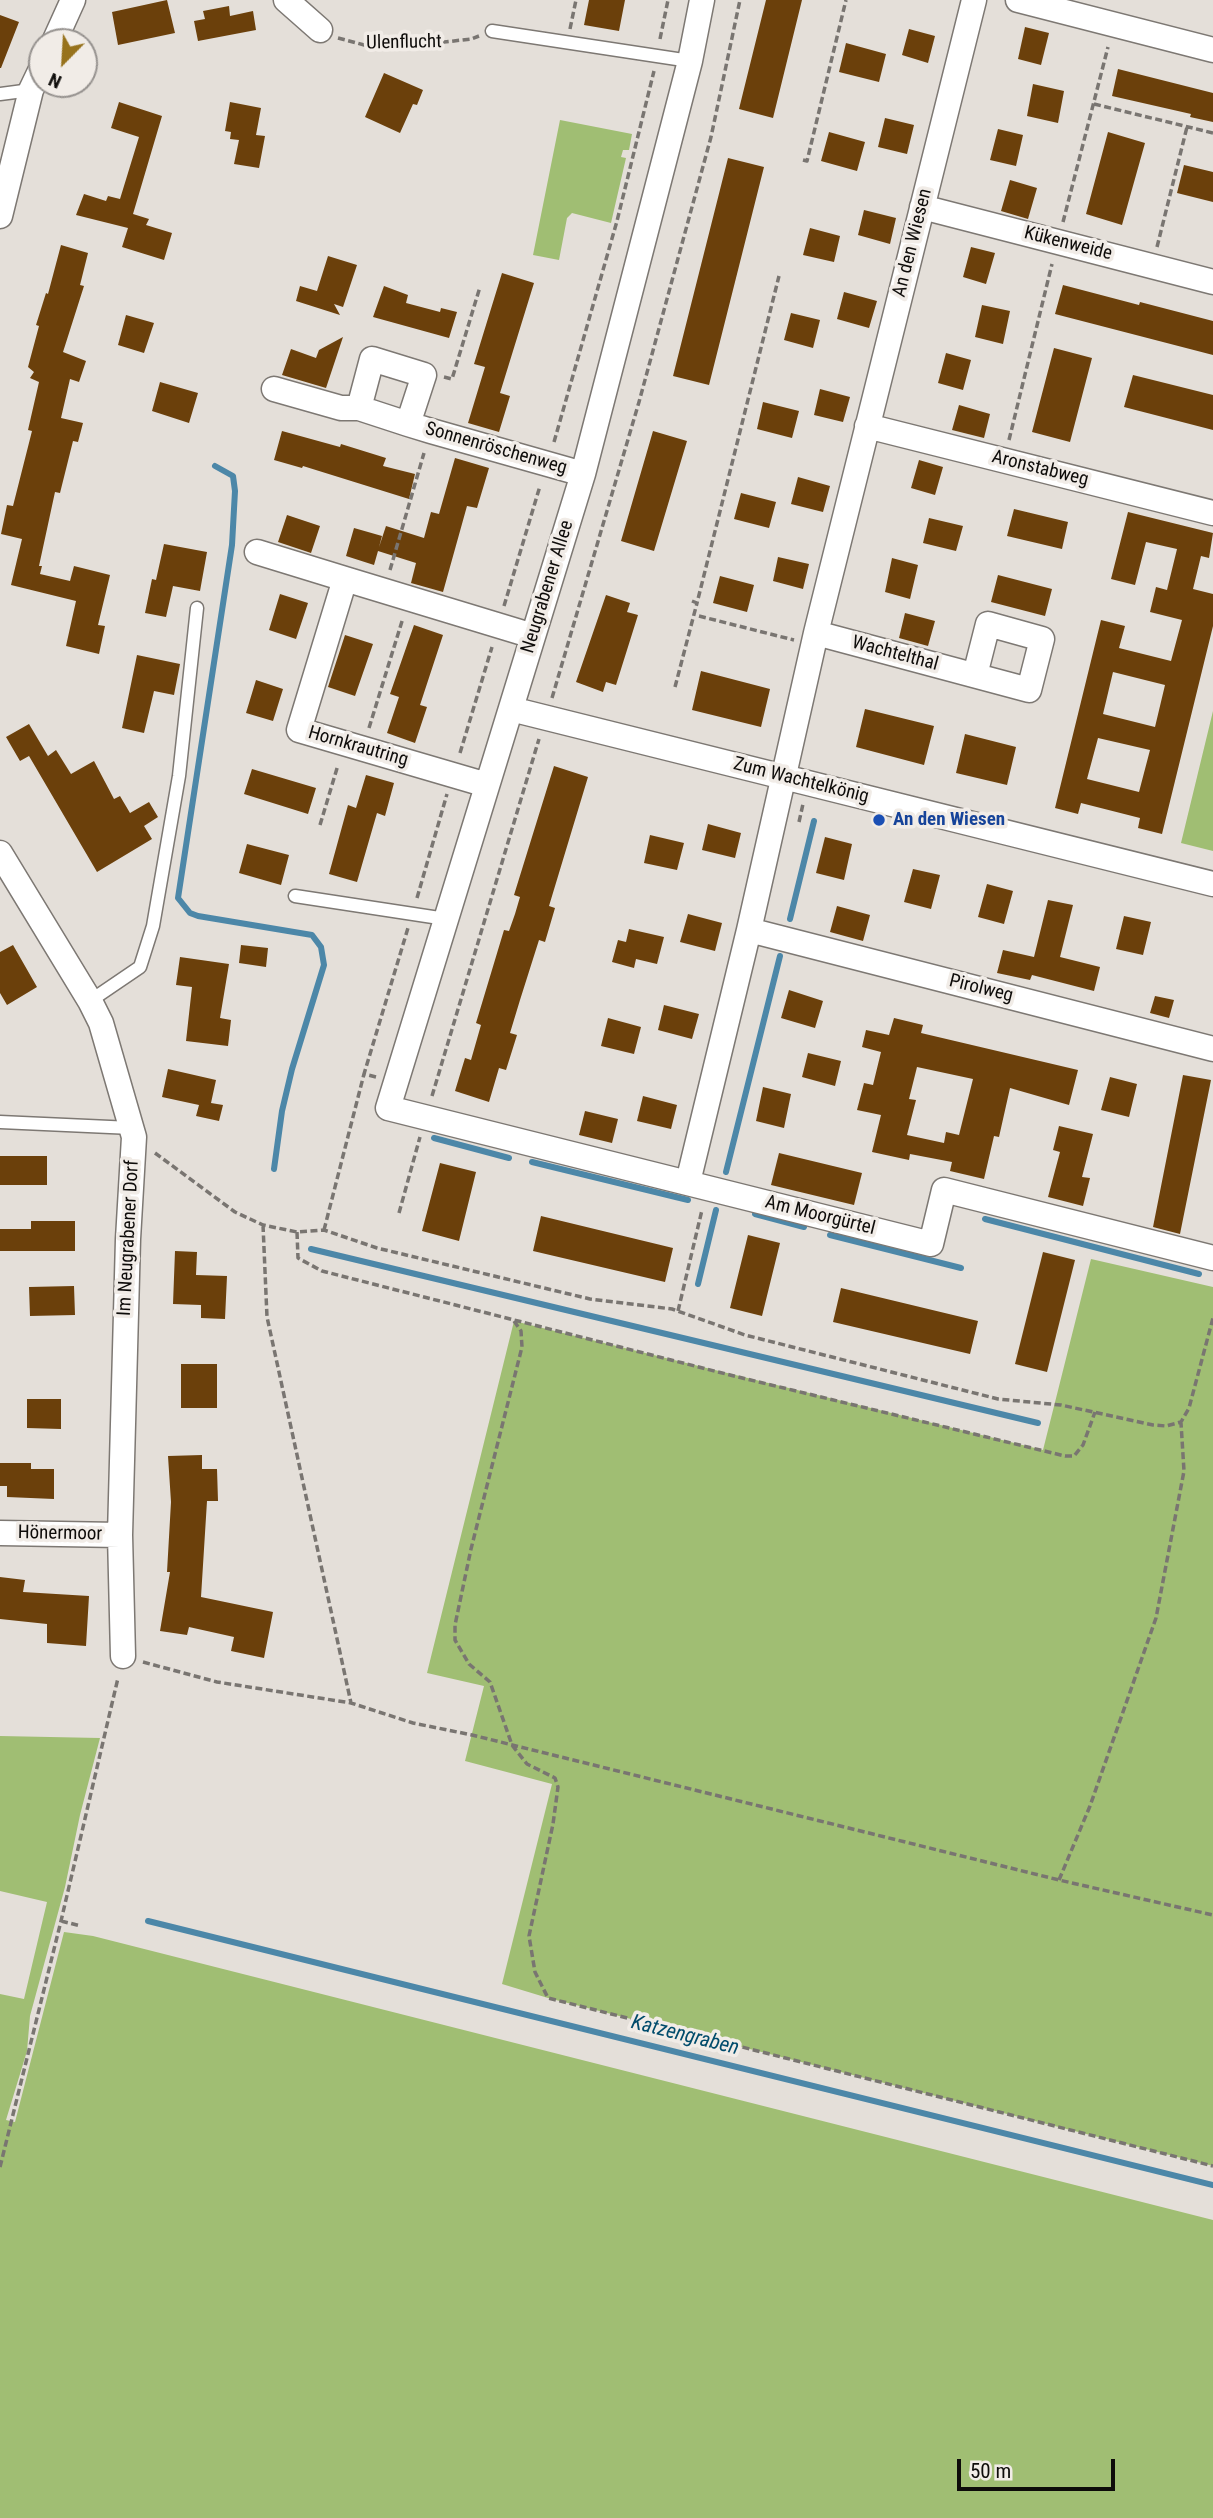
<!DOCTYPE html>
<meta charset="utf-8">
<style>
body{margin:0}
#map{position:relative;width:1213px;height:2518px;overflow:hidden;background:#e4dfd9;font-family:"Roboto Condensed",sans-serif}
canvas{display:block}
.north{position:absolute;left:28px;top:28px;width:70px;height:70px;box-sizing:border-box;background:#f1ece7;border:2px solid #96928f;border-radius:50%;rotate:204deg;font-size:19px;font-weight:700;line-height:28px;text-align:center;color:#0e0c0a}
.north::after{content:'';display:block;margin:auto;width:24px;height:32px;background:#97721c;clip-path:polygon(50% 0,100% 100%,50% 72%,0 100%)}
.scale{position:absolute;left:957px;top:2459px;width:158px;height:32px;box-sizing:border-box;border:4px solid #0e0c0a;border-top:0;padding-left:9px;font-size:21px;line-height:24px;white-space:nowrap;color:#0e0c0a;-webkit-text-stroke:5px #f1ece7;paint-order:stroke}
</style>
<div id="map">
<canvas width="1213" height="2518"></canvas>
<div class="north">N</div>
<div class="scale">50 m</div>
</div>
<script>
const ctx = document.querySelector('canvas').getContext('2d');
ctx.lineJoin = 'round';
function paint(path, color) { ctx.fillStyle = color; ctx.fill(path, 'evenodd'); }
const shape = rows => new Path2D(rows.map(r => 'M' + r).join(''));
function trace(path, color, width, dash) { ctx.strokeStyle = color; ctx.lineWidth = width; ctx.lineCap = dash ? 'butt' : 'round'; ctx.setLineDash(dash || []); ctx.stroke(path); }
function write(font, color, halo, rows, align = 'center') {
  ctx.font = font + ' "Roboto Condensed",sans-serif'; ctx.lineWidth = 7; ctx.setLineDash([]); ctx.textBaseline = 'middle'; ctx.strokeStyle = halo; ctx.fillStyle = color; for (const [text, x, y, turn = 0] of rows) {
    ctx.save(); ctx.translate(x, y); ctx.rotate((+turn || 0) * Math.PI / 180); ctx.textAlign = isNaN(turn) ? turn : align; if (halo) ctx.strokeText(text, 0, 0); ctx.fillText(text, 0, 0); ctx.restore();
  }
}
paint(shape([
 [560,120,632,134,629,150,623,150,621,157,626,158,611,223,572,213,567,218,559,260,533,255],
 [1213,711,1213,851,1181,843],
 [1091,1259,1213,1287,1213,2166,548,1998,502,1984,552,1784,465,1761,484,1686,427,1673,514,1321,1043,1450],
 [0,1736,100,1738,80,1815,65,1887,30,2016,27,2051,6,2120,15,2122,64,1932,93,1936,1213,2220,1213,2518,0,2518,0,1994,24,1999,47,1902,0,1891]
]), '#a0be73');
trace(shape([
 [215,466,233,476,235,491,232,545,178,898,190,913,198,916,312,935,321,947,324,965,292,1069,282,1111,274,1169],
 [790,919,814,821],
 [434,1138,509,1158],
 [532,1162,688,1200],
 [726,1172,780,956],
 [755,1214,804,1227],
 [985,1219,1199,1274],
 [830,1235,961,1268],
 [311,1249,1038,1423],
 [698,1284,716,1210],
 [148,1921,1213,2185]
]), '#4c87a8', 6);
paint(shape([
 [167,0,175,33,118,45,112,12],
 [589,0,625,0,619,31,584,25],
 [766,0,802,0,773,118,739,109],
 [229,6,230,16,253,11,256,30,198,41,194,21,205,19,203,11],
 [0,15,19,22,1,68,0,68],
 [1025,27,1049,33,1041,65,1018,59],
 [909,29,935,36,928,63,902,55],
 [846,43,886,54,879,82,839,72],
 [1118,69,1213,93,1213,122,1190,117,1191,114,1112,96],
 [384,73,423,90,417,105,413,104,400,133,365,117],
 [1033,84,1064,91,1058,123,1027,116],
 [119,102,162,116,133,214,149,219,146,225,172,233,164,260,122,247,128,228,76,215,84,194,106,201,108,196,120,199,139,137,111,128],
 [230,102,261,108,256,135,265,136,259,168,234,164,239,140,230,139,231,132,225,131],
 [885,118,914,125,907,154,878,147],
 [998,129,1023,135,1016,166,990,160],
 [829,132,865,142,857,171,821,161],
 [1108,132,1145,143,1122,225,1086,214],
 [728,158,764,167,709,385,673,376],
 [1184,165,1213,172,1213,202,1177,193],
 [1010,180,1037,188,1028,219,1001,211],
 [864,210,896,218,890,244,858,235],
 [810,228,840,236,834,262,803,255],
 [61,245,88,253,80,285,84,286,63,352,86,361,79,382,70,379,61,418,83,423,78,442,73,441,60,493,55,492,39,566,42,566,40,574,70,581,74,566,110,575,98,625,105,626,99,654,66,646,76,601,11,585,22,539,1,534,7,505,13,506,32,431,28,430,39,382,30,378,34,372,28,367,39,326,36,325,46,293,48,294],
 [971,247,995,253,986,284,963,277],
 [328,256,357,265,343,307,334,304,340,315,296,301,300,286,317,291],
 [502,273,534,283,500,393,510,396,499,432,468,423,485,367,474,364],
 [1063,285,1139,305,1140,302,1213,321,1213,355,1055,314],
 [384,286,408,295,406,303,440,312,441,308,457,312,449,338,373,317],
 [844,292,877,301,869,328,837,319],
 [982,305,1010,311,1003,344,975,337],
 [791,313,820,320,813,348,784,340],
 [126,315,154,323,144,353,118,345],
 [343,337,326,388,282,375,291,349,316,358,319,350],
 [1054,348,1092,358,1070,442,1032,432],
 [946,353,971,360,963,390,938,383],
 [1133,375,1213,395,1213,430,1124,407],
 [160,382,198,393,189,423,152,411],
 [820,389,850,397,843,422,814,415],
 [763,402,799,411,792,438,757,429],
 [959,405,990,414,984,438,952,430],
 [282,431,340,447,341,444,386,458,383,466,415,474,409,499,303,466,302,468,274,460],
 [653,431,687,441,654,551,621,541],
 [455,458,489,468,477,508,467,506,443,592,411,583,416,563,378,551,374,565,346,556,354,528,382,536,379,547,386,526,424,538,431,512,439,514],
 [919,460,943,467,935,495,911,488],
 [798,477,830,486,823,512,791,504],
 [741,493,776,502,769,528,734,519],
 [1014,509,1068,522,1062,549,1007,536],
 [1128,512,1213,533,1209,558,1201,556,1193,589,1213,594,1213,626,1162,834,1138,828,1140,818,1081,803,1078,814,1055,808,1101,620,1125,626,1119,648,1171,661,1182,620,1150,612,1156,587,1167,590,1177,549,1146,542,1135,585,1111,579],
 [1113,672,1165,685,1155,727,1103,714],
 [1098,738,1150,750,1139,792,1087,779],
 [287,515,320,526,311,553,278,542],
 [929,518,963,526,956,551,923,543],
 [164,544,207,552,200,591,173,586,166,617,145,613,152,579,156,580],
 [778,557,809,564,803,589,773,581],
 [892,558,918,565,910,599,885,592],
 [998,575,1052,589,1045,616,991,602],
 [720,576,754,585,747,612,713,603],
 [280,594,308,603,296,639,269,630],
 [606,595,630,603,627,612,638,615,616,685,606,682,603,692,576,682],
 [905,613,935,621,928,646,899,638],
 [414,625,443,635,420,705,427,707,415,743,387,733,399,697,390,694],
 [345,635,373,644,355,696,328,687],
 [137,655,180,664,174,695,154,691,144,733,122,728],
 [701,671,770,689,761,727,692,710],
 [256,680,283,689,273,721,246,713],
 [865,709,934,726,924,765,856,747],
 [29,724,48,756,56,750,71,774,94,761,114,799,120,796,130,813,149,802,158,817,144,826,152,839,97,872,29,756,20,761,6,737],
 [965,734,1016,747,1007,785,956,773],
 [554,766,588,777,549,906,555,908,545,942,539,940,520,1000,510,1033,517,1035,506,1070,499,1068,489,1102,455,1091,465,1058,471,1060,481,1025,476,1023,504,930,509,931,515,914,520,897,514,895],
 [252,769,316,788,308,814,244,794],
 [366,775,394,783,385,816,377,813,357,882,329,874,348,805,356,808],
 [708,824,741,833,735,858,702,850],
 [650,835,684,843,677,870,644,863],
 [825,837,852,844,844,880,816,873],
 [247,844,289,855,281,885,239,873],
 [913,869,940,875,931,909,904,902],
 [987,884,1013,891,1004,924,978,917],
 [1048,900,1073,905,1060,957,1100,967,1094,991,1032,975,1030,980,997,973,1003,950,1034,957],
 [837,906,870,915,863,941,830,932],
 [688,914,722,923,715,951,680,942],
 [1124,916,1151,922,1143,955,1116,949],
 [629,929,664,937,657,964,636,959,634,968,612,962,618,940,626,942],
 [13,945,37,987,7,1005,0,993,0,952],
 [241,945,268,948,266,967,239,963],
 [180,957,229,964,220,1018,231,1020,228,1046,186,1041,192,987,176,985],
 [789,990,823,1001,815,1028,781,1018],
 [1155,996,1174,1000,1169,1018,1150,1013],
 [664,1005,699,1014,692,1039,658,1030],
 [608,1018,641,1027,634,1054,601,1046],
 [894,1018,923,1025,921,1033,1078,1070,1069,1105,1010,1088,999,1137,994,1136,984,1179,950,1171,952,1162,910,1154,909,1160,872,1152,881,1115,857,1110,864,1083,873,1085,881,1052,862,1047,866,1030,889,1035],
 [917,1067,973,1079,959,1135,946,1132,944,1143,907,1135,916,1100,909,1099],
 [808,1053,841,1061,835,1086,802,1077],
 [168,1069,216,1080,211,1103,223,1105,219,1121,196,1116,199,1105,162,1097],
 [1183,1075,1211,1080,1180,1234,1153,1227],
 [1110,1077,1137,1084,1129,1117,1101,1110],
 [763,1087,791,1094,784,1128,756,1121],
 [643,1096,677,1105,671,1129,637,1121],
 [585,1111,618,1119,612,1143,579,1135],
 [1059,1126,1093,1134,1082,1177,1090,1178,1083,1206,1048,1197,1060,1152,1053,1150],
 [779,1153,862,1173,854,1205,771,1185],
 [0,1156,47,1156,47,1185,0,1185],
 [440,1163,476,1172,459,1241,422,1231],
 [541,1216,673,1248,665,1282,533,1251],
 [31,1221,75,1221,75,1251,0,1251,0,1229,31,1229],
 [748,1235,780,1243,762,1316,730,1308],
 [175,1251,197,1252,196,1275,227,1276,225,1319,201,1318,201,1305,173,1304],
 [1043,1252,1075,1260,1047,1372,1015,1364],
 [74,1286,75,1315,30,1316,29,1287],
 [841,1288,978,1321,970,1354,833,1322],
 [181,1364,217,1364,217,1408,181,1408],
 [27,1399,61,1399,61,1429,27,1428],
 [202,1455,202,1469,217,1469,218,1501,207,1501,201,1597,273,1612,264,1658,231,1651,234,1637,189,1627,187,1635,160,1631,170,1572,167,1572,171,1502,168,1456],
 [0,1463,31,1463,31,1469,54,1469,54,1499,7,1497,7,1486,0,1486],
 [0,1577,25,1580,23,1592,89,1596,86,1646,47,1643,47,1624,0,1619]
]), '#6b400b');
const lane = shape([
 [492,31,690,61],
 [0,94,31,90],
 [295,896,446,919],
 [90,1001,140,967,153,926,179,776,197,608],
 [0,1122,132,1128]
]);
const street = shape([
 [286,0,320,30],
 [702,0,690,61,583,474,388,1108,931,1244,944,1190,1213,1258],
 [1018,0,1213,50],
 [54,42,73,0],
 [922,207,1213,282],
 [0,216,31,90,42,67],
 [274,389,341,408,359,408],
 [408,424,424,375,372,359,359,408,408,424,431,431,583,474],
 [867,426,1213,513],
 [257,552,345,579],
 [816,633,1029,690,1042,639,988,624,975,675],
 [511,709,1213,884],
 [487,785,299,730,345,579,533,636],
 [0,853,90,1001,101,1023,134,1137,128,1239,120,1535,123,1656],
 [749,930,1213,1049],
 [688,1182,749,930,816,633,974,0],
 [0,1533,120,1535]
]);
trace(lane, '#7d7873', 15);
trace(street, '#7d7873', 27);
trace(shape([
 [570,29,576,0],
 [338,38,368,46,410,46,471,39,479,36],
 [660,39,668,0],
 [1094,104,1213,133],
 [803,160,807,161,846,0],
 [1063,222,1108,47],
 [1157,247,1187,127],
 [444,377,452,379,480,287],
 [1009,440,1052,264],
 [554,442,617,221,654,71],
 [390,570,424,453],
 [692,601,697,603,779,276],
 [504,606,540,486],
 [699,616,794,640],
 [675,687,697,603],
 [552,698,639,402,711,137,740,0],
 [369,728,403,618],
 [460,753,492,647],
 [799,822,803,804],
 [320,825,338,765],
 [417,898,447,794],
 [376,1077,364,1074,408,928],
 [432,1096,539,739],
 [155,1153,235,1212,263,1225,297,1232,324,1230,377,1248,590,1299,672,1309,745,1335,998,1399,1061,1405,1153,1425,1166,1426,1181,1422,1189,1408,1213,1318],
 [399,1213,420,1137],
 [263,1225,267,1317,351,1703],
 [324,1230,364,1074],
 [297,1232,298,1258,322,1271,730,1375,1065,1456,1074,1456,1083,1445,1095,1412],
 [678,1311,702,1210],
 [514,1321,521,1331,522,1347,471,1549,455,1625,455,1640,469,1664,490,1682,512,1745,527,1764,555,1778,558,1787,553,1824,529,1936,535,1972,548,1998,1213,2166],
 [143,1662,217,1682,351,1703,413,1723,472,1735,1059,1880,1213,1915],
 [1059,1880,1090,1806,1156,1618,1184,1471,1181,1423],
 [61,1921,81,1926],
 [0,2167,61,1921,118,1678]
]), '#797571', 3.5, [7, 3.5]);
trace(lane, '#fff', 12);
trace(street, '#fff', 24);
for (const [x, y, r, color] of [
 [879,820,7,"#1a4fb4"]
]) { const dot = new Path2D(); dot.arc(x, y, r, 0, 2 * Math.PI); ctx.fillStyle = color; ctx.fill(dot); trace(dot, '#f1ece7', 2.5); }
write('19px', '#0e0c0a', '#f1ece7', [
 ["Ulenflucht",404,43,-1],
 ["An den Wiesen",913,243,-76],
 ["Kükenweide",1068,244,14],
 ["Sonnenröschenweg",496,449,16],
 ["Aronstabweg",1040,469,14],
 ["Neugrabener Allee",548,587,-73],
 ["Wachtelthal",895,654,15],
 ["Hornkrautring",358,747,16],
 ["Zum Wachtelkönig",801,781,14],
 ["Pirolweg",981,989,14],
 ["Am Moorgürtel",820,1216,14],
 ["Im Neugrabener Dorf",129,1238,-87],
 ["Hönermoor",60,1534,1]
]);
write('bold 19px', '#164399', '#f1ece7', [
 ["An den Wiesen",893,820]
], 'left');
write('italic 21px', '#004b6b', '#f1ece7', [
 ["Katzengraben",685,2036,14]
]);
</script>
